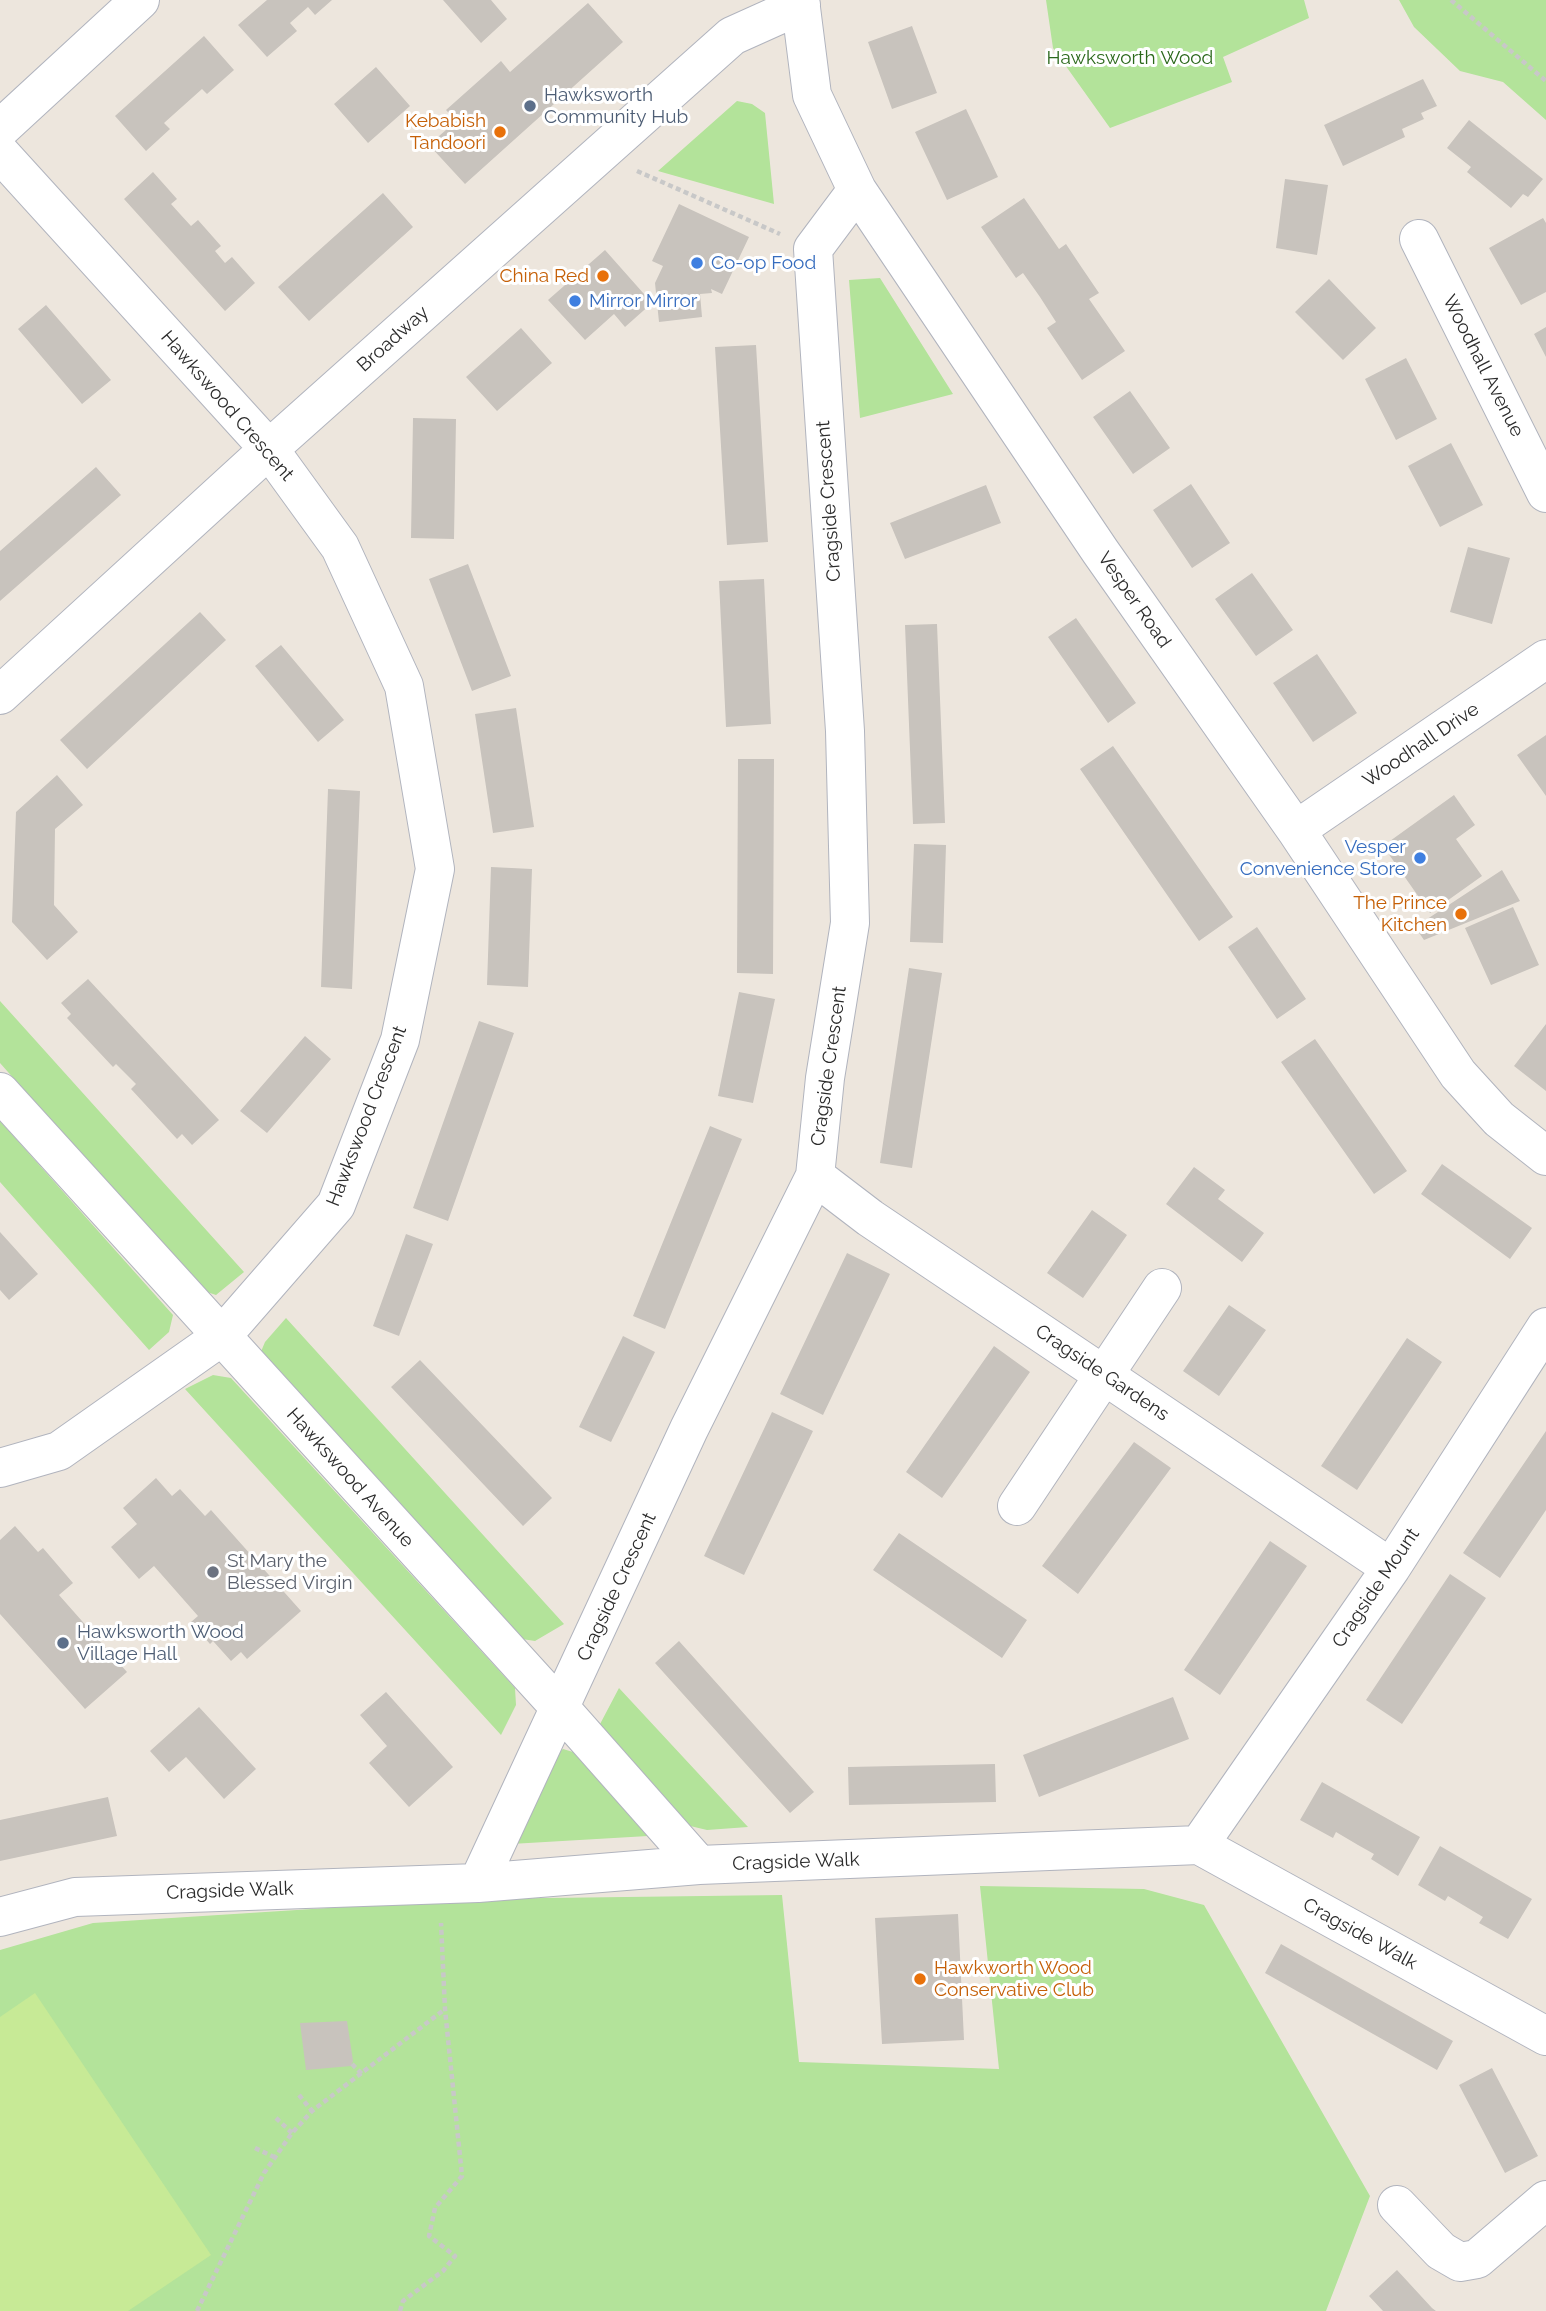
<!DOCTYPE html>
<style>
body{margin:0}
canvas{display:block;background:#ede6dd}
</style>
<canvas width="1546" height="2311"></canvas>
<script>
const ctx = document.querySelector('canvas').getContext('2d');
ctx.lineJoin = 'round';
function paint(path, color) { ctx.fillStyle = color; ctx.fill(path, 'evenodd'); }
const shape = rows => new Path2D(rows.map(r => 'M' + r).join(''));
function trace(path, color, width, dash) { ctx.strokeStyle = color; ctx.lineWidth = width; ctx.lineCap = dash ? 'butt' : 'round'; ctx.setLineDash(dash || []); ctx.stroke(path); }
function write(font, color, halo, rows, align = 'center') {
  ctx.font = font + ' Raleway,sans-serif'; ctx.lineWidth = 6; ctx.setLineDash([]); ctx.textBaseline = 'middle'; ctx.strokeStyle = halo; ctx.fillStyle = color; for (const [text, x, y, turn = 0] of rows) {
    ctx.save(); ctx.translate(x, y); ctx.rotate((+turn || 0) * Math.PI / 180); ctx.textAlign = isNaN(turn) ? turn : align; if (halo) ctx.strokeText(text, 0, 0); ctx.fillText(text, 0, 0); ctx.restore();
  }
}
paint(shape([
 [1046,0,1304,0,1309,18,1223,57,1232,82,1110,128,1053,48],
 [1399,0,1546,0,1546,120,1503,82,1460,71,1414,27],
 [737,101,752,104,765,113,774,204,658,171],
 [880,278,953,394,860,418,849,280],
 [0,1001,244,1272,216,1295,201,1290,0,1063],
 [0,1121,173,1315,169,1332,149,1350,0,1182],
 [286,1318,564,1624,535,1641,522,1639,260,1354,265,1342],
 [213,1375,231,1378,515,1688,516,1705,501,1735,185,1389],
 [619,1688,748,1827,707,1830,686,1825,599,1726],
 [563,1749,573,1752,648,1836,511,1844,553,1757],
 [980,1886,1144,1889,1204,1905,1370,2196,1326,2311,0,2311,0,1950,93,1923,469,1899,782,1895,799,2062,999,2069]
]), '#b3e39a');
paint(shape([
 [35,1993,211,2255,128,2311,0,2311,0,2017]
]), '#c7ea96');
paint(shape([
 [267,0,332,0,315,15,308,7,290,23,297,31,267,57,238,25],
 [443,0,491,0,507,19,481,43],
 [588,3,623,42,465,184,429,145,456,121,446,110,501,61,510,72],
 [912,26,937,93,892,109,868,42],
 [204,36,234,70,207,94,202,89,164,123,170,129,146,151,115,116],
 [376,67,410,106,368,143,334,104],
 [1423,79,1437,106,1421,113,1424,119,1402,129,1405,137,1343,166,1324,125],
 [966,109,998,177,947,200,915,132],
 [1469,120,1543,179,1528,197,1523,194,1511,208,1467,172,1471,167,1447,148],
 [153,172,177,199,171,204,180,214,191,226,198,220,221,246,215,251,225,263,232,257,255,283,225,311,124,199],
 [1285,179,1328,185,1317,255,1276,248],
 [383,193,413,227,309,321,278,287],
 [1024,198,1059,249,1066,244,1082,268,1099,293,1089,299,1125,351,1082,380,1047,328,1056,322,1040,297,1023,273,1016,278,981,227],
 [679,204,749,237,722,294,711,289,712,293,700,294,702,317,659,322,655,283,663,266,652,261],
 [1543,218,1546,223,1546,292,1521,305,1489,248],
 [605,250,652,303,625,327,614,314,585,340,548,300],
 [1329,279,1376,328,1343,360,1295,312],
 [46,305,111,380,82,404,18,329],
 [1546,327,1546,357,1534,334],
 [521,328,552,363,497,411,466,377],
 [756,345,768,542,727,545,715,347],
 [1406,358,1437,419,1396,440,1365,379],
 [1130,391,1170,448,1133,474,1093,417],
 [413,418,456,419,454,539,411,538],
 [1451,443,1483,505,1440,527,1408,466],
 [96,467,121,495,0,601,0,551],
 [1191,484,1230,543,1192,568,1153,510],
 [986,485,1001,523,905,559,890,523],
 [1468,547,1510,558,1492,624,1450,612],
 [468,564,511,676,472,691,429,579],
 [1252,573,1293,630,1256,656,1215,599],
 [764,579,771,724,726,727,719,581],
 [200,612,226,640,87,769,60,740],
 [1076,618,1136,703,1108,723,1048,637],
 [937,624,945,823,913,824,905,625],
 [281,645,344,720,318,742,255,666],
 [1317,654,1357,713,1313,742,1273,683],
 [516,708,534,827,493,833,475,714],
 [1546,735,1546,796,1517,755],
 [1113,746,1233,917,1199,941,1080,769],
 [738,759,774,759,773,974,737,973],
 [57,775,83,805,55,829,54,905,78,932,47,960,12,922,16,812],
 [328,789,360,791,352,989,321,987],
 [1454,795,1475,825,1456,839,1482,876,1430,913,1383,846],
 [914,844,946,845,943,943,910,942],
 [491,867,532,869,528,987,487,985],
 [1502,870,1520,901,1424,940,1415,927],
 [1513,907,1539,965,1491,985,1465,928],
 [1257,927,1306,999,1277,1019,1228,947],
 [909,968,942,973,912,1168,880,1163],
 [88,979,219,1120,192,1145,182,1134,177,1139,131,1089,136,1084,116,1064,113,1067,67,1018,71,1014,61,1003],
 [739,992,775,999,753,1103,718,1096],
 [479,1021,514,1033,448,1221,413,1208],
 [1546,1024,1546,1091,1514,1066],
 [305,1036,331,1059,267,1133,240,1111],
 [1315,1039,1407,1171,1374,1194,1281,1062],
 [710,1126,742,1139,665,1329,633,1316],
 [1442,1164,1532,1228,1510,1259,1421,1194],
 [1194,1167,1225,1190,1218,1199,1264,1233,1242,1262,1166,1204],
 [1092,1210,1127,1235,1083,1298,1047,1273],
 [0,1232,38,1274,9,1300,0,1290],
 [406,1234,433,1244,399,1336,373,1326],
 [847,1253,890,1274,823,1415,780,1394],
 [1229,1305,1266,1330,1219,1396,1183,1371],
 [623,1336,655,1352,611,1442,579,1427],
 [1407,1338,1442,1362,1357,1490,1321,1466],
 [994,1346,1030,1372,942,1498,906,1472],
 [420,1360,552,1498,523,1526,391,1387],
 [772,1412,813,1431,744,1575,704,1556],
 [1546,1431,1546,1510,1500,1578,1463,1553],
 [1134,1442,1171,1468,1078,1594,1042,1566],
 [156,1478,172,1496,180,1489,205,1516,211,1510,301,1611,247,1659,241,1652,231,1661,213,1641,210,1644,191,1622,198,1616,154,1566,139,1579,111,1547,137,1524,123,1508],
 [15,1526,38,1552,43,1548,73,1583,59,1595,127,1672,85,1709,0,1614,0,1540],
 [899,1533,1027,1620,1002,1658,873,1570],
 [1270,1541,1307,1566,1220,1695,1184,1670],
 [1450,1574,1486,1598,1402,1724,1366,1700],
 [679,1641,814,1792,790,1813,655,1663],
 [386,1692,453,1767,409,1807,369,1763,387,1746,360,1715],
 [1173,1697,1189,1739,1039,1797,1023,1755],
 [199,1707,256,1769,224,1799,186,1757,169,1772,150,1751],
 [995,1764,996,1802,849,1805,848,1767],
 [1322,1782,1420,1837,1398,1876,1371,1859,1374,1854,1358,1845,1336,1832,1333,1838,1300,1820],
 [108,1797,117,1836,0,1861,0,1820],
 [1440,1846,1532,1899,1508,1939,1479,1923,1483,1917,1448,1896,1445,1901,1418,1885],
 [958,1914,964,2040,882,2044,875,1918],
 [1281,1944,1453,2041,1437,2070,1265,1973],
 [347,2021,353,2061,351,2066,306,2070,300,2023],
 [1492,2068,1538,2156,1505,2173,1459,2085],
 [1397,2270,1432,2308,1436,2311,1383,2311,1369,2296]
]), '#c8c3bd');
const minor = shape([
 [800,0,812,95,857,190,1100,551,1296,830,1458,1074,1499,1119,1546,1156],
 [0,129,140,0],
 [0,153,269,449,340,547,404,686,435,869,400,1040,336,1205,221,1337,59,1451,0,1468],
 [1419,239,1546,493],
 [0,695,269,449,732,36,801,5],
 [1296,830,1546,659],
 [0,1092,561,1709,699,1865],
 [815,1176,870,1218,1391,1568],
 [1017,1506,1162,1288],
 [1199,1845,1391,1568,1546,1327],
 [478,1883,689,1429,815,1176,825,1078,850,923,845,731,813,249,857,190],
 [0,1917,75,1897,478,1883,699,1865,1199,1845,1546,2036],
 [1397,2205,1441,2251,1460,2262,1477,2259,1546,2200]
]);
trace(minor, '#b1b4be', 40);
trace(shape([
 [1451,0,1546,81],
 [637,171,780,234],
 [352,2064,362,2074],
 [299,2095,312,2111],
 [276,2118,292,2133],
 [255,2148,274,2157],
 [197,2311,264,2173,292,2133,312,2111,445,2009],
 [400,2311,403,2301,443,2271,455,2256,429,2236,435,2208,462,2176,445,2009,441,1923]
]), '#c8c8c8', 4.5, [5, 3.5]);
trace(minor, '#fff', 38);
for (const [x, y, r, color] of [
 [530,106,7,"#5c6f8a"],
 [500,132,7,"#e8710a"],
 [697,263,7,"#3f7fe0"],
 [603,276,7,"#e8710a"],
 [575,301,7,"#3f7fe0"],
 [1420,858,7,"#3f7fe0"],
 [1461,914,7,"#e8710a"],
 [213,1572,7,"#6b7280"],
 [63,1643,7,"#5c6f8a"],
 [920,1979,7,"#e8710a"]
]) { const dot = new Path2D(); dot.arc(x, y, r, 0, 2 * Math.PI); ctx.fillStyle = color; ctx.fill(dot); trace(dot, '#fff', 2.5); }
write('19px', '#2b681b', '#fff', [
 ["Hawksworth Wood",1130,58]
]);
write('19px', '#4e5e75', '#fff', [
 ["Hawksworth",544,95],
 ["Community Hub",544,117],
 ["Hawksworth Wood",77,1632],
 ["Village Hall",77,1654]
], 'left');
write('19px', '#c56008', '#fff', [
 ["Kebabish",486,121],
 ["Tandoori",486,143],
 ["China Red",589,276],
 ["The Prince",1447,903],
 ["Kitchen",1447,925],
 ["Hawkworth Wood",934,1968,"left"],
 ["Conservative Club",934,1990,"left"]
], 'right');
write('19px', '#366cbe', '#fff', [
 ["Co-op Food",711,263],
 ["Mirror Mirror",589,301],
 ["Vesper",1406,847,"right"],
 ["Convenience Store",1406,869,"right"]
], 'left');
write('19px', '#2b2b2b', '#fff', [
 ["Broadway",393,339,-42],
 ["Woodhall Avenue",1483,366,63],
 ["Hawkswood Crescent",227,406,49],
 ["Cragside Crescent",829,501,-94],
 ["Vesper Road",1134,600,55],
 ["Woodhall Drive",1421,745,-34],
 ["Cragside Crescent",829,1066,-82],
 ["Hawkswood Crescent",367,1116,-69],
 ["Cragside Gardens",1102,1373,34],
 ["Hawkswood Avenue",350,1478,48],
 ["Cragside Crescent",617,1587,-65],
 ["Cragside Mount",1376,1588,-56],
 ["Cragside Walk",796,1862,-2],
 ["Cragside Walk",230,1891,-2],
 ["Cragside Walk",1360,1934,29]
]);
write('19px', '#5b616d', '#fff', [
 ["St Mary the",227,1561],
 ["Blessed Virgin",227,1583]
], 'left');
</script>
